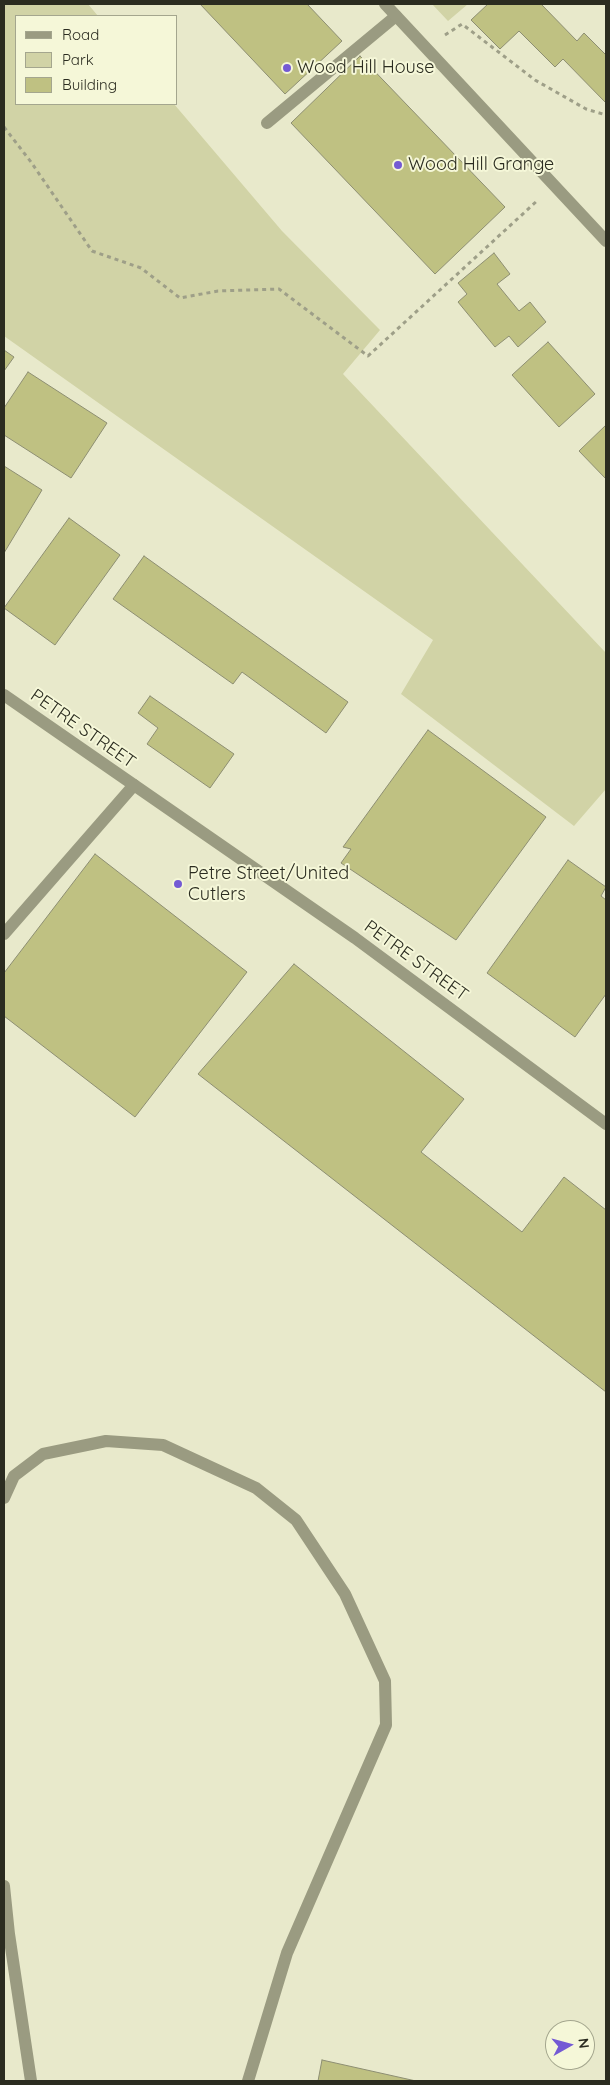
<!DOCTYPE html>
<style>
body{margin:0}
#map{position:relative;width:610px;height:2085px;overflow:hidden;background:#e8e9cb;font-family:Quicksand,sans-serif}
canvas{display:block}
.frame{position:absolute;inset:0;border:5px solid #2b2c20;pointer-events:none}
.legend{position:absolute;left:15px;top:15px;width:162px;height:90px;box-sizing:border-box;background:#f5f7d8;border:1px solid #a4a68e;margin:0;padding:6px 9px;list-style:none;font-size:15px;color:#2b2c20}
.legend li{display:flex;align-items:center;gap:10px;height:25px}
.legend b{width:25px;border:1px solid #a4a68e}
.north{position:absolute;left:545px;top:2020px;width:50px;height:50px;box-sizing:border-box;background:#f5f7d8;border:1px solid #a4a68e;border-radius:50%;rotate:83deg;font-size:14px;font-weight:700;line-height:20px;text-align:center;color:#2b2c20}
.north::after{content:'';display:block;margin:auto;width:18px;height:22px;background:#745ad4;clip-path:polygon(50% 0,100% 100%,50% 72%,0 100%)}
</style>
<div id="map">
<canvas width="610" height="2085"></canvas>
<div class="frame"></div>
<ul class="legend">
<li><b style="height:6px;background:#9a9b81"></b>Road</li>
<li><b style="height:14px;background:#d1d3a6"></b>Park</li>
<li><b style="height:14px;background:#bfc182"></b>Building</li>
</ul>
<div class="north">N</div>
</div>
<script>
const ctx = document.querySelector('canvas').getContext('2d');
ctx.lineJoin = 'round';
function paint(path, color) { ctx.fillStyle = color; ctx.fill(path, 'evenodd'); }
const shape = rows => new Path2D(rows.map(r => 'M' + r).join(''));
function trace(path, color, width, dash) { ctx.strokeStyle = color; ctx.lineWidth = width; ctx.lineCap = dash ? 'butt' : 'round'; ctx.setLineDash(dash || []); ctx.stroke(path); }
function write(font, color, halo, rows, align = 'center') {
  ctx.font = font + ' Quicksand,sans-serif'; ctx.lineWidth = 4; ctx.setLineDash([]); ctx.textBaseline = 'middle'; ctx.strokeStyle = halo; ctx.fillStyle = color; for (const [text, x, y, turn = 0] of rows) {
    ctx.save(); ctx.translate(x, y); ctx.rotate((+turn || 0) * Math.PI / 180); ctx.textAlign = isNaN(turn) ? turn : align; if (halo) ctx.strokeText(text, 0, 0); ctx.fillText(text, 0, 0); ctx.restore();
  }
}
paint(shape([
 [4,4,88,4,98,16,16,16,16,104,174,104,282,231,380,330,343,374,606,653,606,789,574,826,401,694,433,640,4,336],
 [432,4,468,4,448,21]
]), '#d1d3a6');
const building = shape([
 [200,4,307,4,342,41,285,94,200,4],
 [488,4,541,4,577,41,584,33,606,55,606,103,563,59,555,67,519,31,500,49,471,20,488,4],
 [360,56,505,207,435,274,291,123,360,56],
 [494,253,510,274,497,284,519,311,530,302,546,322,518,347,509,336,495,347,458,302,467,294,458,283,494,253],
 [548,342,595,394,559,427,512,375,548,342],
 [4,350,14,357,4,371,4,350],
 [28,372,107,423,71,478,4,435,4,408,28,372],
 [606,425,606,479,579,451,606,425],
 [4,466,42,490,4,553,4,466],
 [69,518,120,555,55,645,4,608,69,518],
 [144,556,348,702,326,733,242,672,233,684,113,599,144,556],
 [150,696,234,754,210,788,147,744,158,728,138,713,150,696],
 [428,730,546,817,456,940,341,863,351,849,343,847,428,730],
 [95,854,247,972,135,1117,4,1016,4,973,95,854],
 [568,860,606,887,601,896,606,900,606,994,575,1037,487,973,568,860],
 [294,964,464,1099,421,1152,522,1232,564,1177,606,1210,606,1392,198,1074,294,964],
 [322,2060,416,2081,318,2081,322,2060]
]);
paint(building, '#bfc182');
trace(building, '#8d8e72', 1);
trace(shape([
 [445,35,462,24,535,80,586,109,606,115],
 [4,127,31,162,92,251,141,268,180,298,218,291,279,289,368,356,538,200]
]), '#9e9f88', 3, [4, 4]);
trace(shape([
 [267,123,396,16],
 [4,934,134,785],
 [4,1498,14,1476,43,1454,106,1441,163,1445,256,1488,296,1520,345,1594,385,1681,386,1725,287,1953,248,2081],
 [4,1886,9,1934,31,2081]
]), '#9a9b81', 12);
trace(shape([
 [385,4,606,241],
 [4,695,355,938,606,1124]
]), '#9a9b81', 12);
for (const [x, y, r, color] of [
 [287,68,5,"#745ad4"],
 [398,165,5,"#745ad4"],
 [178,884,5,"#745ad4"]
]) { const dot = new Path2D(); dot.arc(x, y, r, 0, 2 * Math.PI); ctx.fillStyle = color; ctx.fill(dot); trace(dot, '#f5f7d8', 2); }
write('18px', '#2b2c20', '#f5f7d8', [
 ["Wood Hill House",297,68],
 ["Wood Hill Grange",408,165],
 ["Petre Street/United",188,874],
 ["Cutlers",188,895]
], 'left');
write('18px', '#2b2c20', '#f5f7d8', [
 ["PETRE STREET",83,729,35],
 ["PETRE STREET",416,961,36]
]);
</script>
